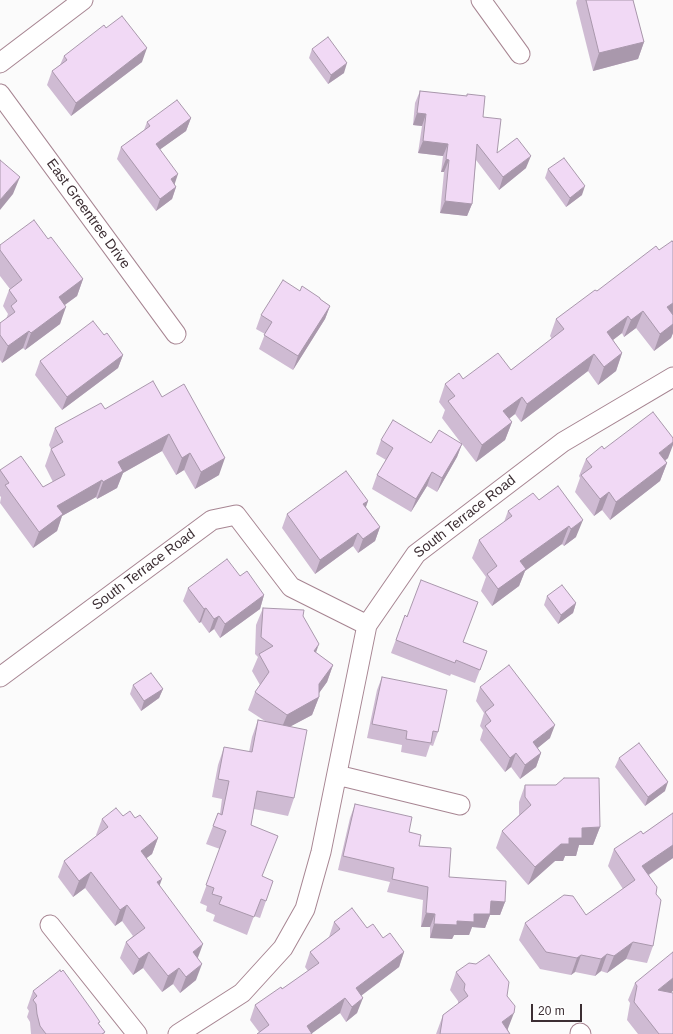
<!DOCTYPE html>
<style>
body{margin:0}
#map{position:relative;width:673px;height:1034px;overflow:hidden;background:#fbfbfb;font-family:Arial,sans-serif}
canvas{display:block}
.scale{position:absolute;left:531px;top:1004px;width:51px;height:18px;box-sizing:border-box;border:2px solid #3c2e33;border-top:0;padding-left:5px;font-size:12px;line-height:14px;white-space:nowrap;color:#3c2e33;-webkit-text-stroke:3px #fff;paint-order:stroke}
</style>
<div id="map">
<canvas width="673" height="1034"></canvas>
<div class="scale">20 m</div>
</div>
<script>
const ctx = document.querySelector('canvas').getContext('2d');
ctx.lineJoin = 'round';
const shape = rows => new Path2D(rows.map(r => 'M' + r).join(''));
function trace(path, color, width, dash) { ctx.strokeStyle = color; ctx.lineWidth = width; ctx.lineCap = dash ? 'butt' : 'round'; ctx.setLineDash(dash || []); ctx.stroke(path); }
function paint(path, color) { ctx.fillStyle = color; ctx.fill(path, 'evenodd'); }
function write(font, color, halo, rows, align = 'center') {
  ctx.font = font + ' Arial,sans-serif'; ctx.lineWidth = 4; ctx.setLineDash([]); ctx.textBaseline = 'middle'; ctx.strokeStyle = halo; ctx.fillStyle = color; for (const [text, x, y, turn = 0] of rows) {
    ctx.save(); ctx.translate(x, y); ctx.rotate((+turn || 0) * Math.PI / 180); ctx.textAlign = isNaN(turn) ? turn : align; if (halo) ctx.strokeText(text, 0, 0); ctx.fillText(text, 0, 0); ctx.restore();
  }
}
const street = shape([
 [481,0,520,54],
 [0,63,83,0],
 [0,94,176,334],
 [0,677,212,520,236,515,291,587,367,625],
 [337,775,460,805],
 [50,925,137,1034],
 [580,1033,581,1034],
 [178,1034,242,993,283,948,305,909,321,852,367,625,416,554,563,442,673,377]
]);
trace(street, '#a78592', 21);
trace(street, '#fff', 19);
paint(shape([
 [577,0,633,0,644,42,638,59,593,71,576,3],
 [106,28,142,62,71,116,47,85,52,71,60,65,64,56],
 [312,49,344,73,328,84,309,58],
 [420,91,467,96,467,94,483,117,497,153,526,168,499,190,476,160,472,204,467,216,440,213,444,172,441,172,443,156,418,153,422,126,413,125,415,103],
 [191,118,186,131,160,149,174,185,176,187,172,199,156,211,117,159,121,147,144,130,147,122],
 [548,169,582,195,566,207,545,178],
 [48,239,83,279,77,296,65,305,60,324,25,350,23,348,2,363,0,360,0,323,6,319,8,314,3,306,9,290,10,289,0,276,0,245],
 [673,242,673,333,671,338,654,351,636,328,624,337,622,333,613,340,622,353,616,371,598,385,588,371,521,422,515,414,509,419,512,422,505,440,476,462,462,444,457,457,437,492,427,486,411,512,372,489,377,475,386,460,376,454,381,440,431,443,461,443,442,418,445,410,439,402,445,384,463,379,511,370,552,339,550,336,556,319,597,291,659,250],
 [300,291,320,299,330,306,325,319,293,370,259,349,265,334,256,329,261,315],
 [104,335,123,355,118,368,62,410,35,375,40,361],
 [162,397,219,475,195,489,184,470,176,475,162,451,123,473,117,488,97,499,96,497,62,516,57,531,33,548,0,503,1,497,0,496,0,470,43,487,53,482,45,466,51,449,49,445,55,428,105,409],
 [604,449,668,458,665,461,667,463,660,481,610,520,602,510,594,516,575,492,580,478,579,476,586,459],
 [558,486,576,537,564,546,562,544,525,571,519,586,492,606,481,591,486,577,472,558,479,540,504,522,508,511,539,500],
 [368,501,366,507,380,527,375,541,358,553,353,546,315,574,282,528,287,514],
 [240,576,264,595,260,609,220,638,214,629,209,633,201,622,199,623,183,601,188,588],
 [547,596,576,603,573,613,558,624,544,605],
 [263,608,303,616,316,653,333,665,327,682,319,693,319,697,312,715,291,726,294,798,288,816,254,809,251,825,262,876,273,881,260,918,254,916,247,935,213,921,215,915,206,911,207,906,200,903,220,849,206,844,218,813,220,814,222,799,212,797,218,765,224,747,249,752,252,737,258,720,265,721,248,710,255,692,260,685,252,671,258,657,255,654,256,625],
 [405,615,463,642,487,651,475,683,451,674,450,676,391,653],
 [382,677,438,732,433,746,430,745,426,757,401,752,402,745,367,738,377,690],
 [133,685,163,689,159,698,141,711,130,694],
 [480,687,550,738,537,748,541,753,536,767,520,779,511,767,505,772,480,740,483,730,480,726,484,713,476,701],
 [619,758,665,791,645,806,615,767],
 [525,785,600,827,593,845,579,845,576,856,565,856,563,861,555,861,528,885,496,848,502,831,519,815,519,802],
 [355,804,409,832,419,846,449,877,505,902,500,915,490,915,485,928,472,927,469,935,454,935,452,939,430,938,430,927,421,927,423,900,387,892,390,882,338,870,350,818],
 [673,813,673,858,649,875,656,894,653,946,647,963,626,959,607,973,601,971,595,976,575,972,571,975,540,969,519,940,525,923,586,915,623,889,608,866,614,849,643,834],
 [123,816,135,818,158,838,152,854,146,858,159,886,198,958,196,980,180,993,173,984,162,992,143,968,133,975,120,958,126,942,133,936,122,921,115,926,85,888,73,897,58,877,64,861,97,836,96,835,102,819],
 [334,922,367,928,404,952,399,967,361,996,357,1013,346,1022,340,1013,312,1033,259,1032,250,1020,255,1005,282,989,308,971,305,967,310,952,329,937],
 [456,972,507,996,508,1030,510,1034,436,1034,443,1015,458,1004,458,1001,450,990],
 [635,983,671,993,673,1034,638,1034,627,1020,630,1003,628,1000],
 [33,991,99,1024,105,1032,104,1034,31,1034,30,1022,27,1017,29,1011,27,1008]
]), '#cfbbd3');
paint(shape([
 [644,42,638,59,593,71,599,53],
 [147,48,142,62,71,116,76,103],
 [347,63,344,73,328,84,331,75],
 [417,113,426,114,422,126,413,125],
 [191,118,186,131,151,156,156,144],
 [423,141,448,144,443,156,418,153],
 [531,156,526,168,499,190,503,177],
 [446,159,449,160,444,172,441,172],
 [178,174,174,186,171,179],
 [20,177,13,194,0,210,0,200],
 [585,186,582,195,566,207,570,198],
 [176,187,172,199,156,211,160,199],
 [445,201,472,204,467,216,440,213],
 [83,279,77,296,52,314,59,297],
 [673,303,673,316,667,307],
 [330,306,325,319,293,370,298,356],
 [66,307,60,324,25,350,31,333],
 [643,311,636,328,624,337,631,320],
 [628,316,622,333,600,350,607,332],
 [673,324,673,333,671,338,654,351,660,334],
 [29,331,23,348,2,363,8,346],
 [622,353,616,371,598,385,604,367],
 [594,354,588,371,521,422,527,404],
 [123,355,118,368,62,410,67,397],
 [522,397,515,414,497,428,503,411],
 [512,422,505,440,476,462,482,445],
 [169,434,162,451,123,473,117,488,97,499,103,482,118,462],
 [673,442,673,445,668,458,652,470,659,453],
 [462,444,457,457,437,492,442,478],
 [190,453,184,470,176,475,182,458],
 [225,458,219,475,195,489,201,472],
 [667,463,660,481,610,520,616,502],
 [432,472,427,486,411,512,416,499],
 [102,480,96,497,62,516,57,531,33,548,39,532,57,506],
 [609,492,602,510,594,516,600,499],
 [368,501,363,514,363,504],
 [583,520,576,537,564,546,571,529],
 [569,526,562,544,525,571,519,586,492,606,498,589,520,561],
 [380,527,375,541,358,553,363,539],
 [358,533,353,546,315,574,320,560],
 [264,595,260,609,220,638,225,624],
 [576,603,573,613,558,624,561,615],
 [206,608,201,622,199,623,204,609],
 [219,616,214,629,209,633,214,619],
 [319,644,313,661,314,651],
 [333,665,327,682,314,700,319,697,312,715,280,732,287,715,319,684],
 [163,689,159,698,141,711,144,701],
 [555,725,550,738,528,756,533,742],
 [516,753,511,767,505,772,510,758],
 [541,753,536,767,520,779,525,765],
 [668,782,665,791,645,806,648,797],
 [600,827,593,845,579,845,576,856,565,856,563,861,555,861,528,885,535,867,561,844,582,828],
 [158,838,152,854,135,867,141,851],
 [673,845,673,858,636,883,642,866],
 [91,872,85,888,73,897,79,881],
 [162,879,156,895,157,882],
 [491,901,505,902,500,915,490,915,485,928,472,927,469,935,454,935,452,939,430,938,434,924,457,921,474,914],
 [127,905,122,921,115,926,120,910],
 [426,913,435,914,430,927,421,927],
 [633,942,626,959,607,973,614,956],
 [203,944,197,960,193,952],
 [149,952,143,968,133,975,139,959],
 [404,952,399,967,350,1004,356,988],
 [607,954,601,971,595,976,601,959],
 [581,955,575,972,571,975,577,958],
 [202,964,196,980,180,993,186,977],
 [179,968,173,984,162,992,168,976],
 [673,978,673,991,652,1008,658,990],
 [345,998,340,1013,311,1034,307,1026],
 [363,998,357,1013,346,1022,352,1007],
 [514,1013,507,1031,502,1022]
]), '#a998ac');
const building = shape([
 [586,0,633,0,644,42,599,53,586,0],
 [122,16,147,48,76,103,52,71,67,60,64,56,104,25,106,28,122,16],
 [328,37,347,63,331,75,312,49,328,37],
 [420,91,467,96,467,94,485,96,483,117,501,119,497,153,517,138,531,156,503,177,477,144,472,204,445,201,449,160,446,159,448,144,423,141,426,114,417,113,420,91],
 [177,100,191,118,156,144,178,174,171,179,176,187,160,199,121,147,150,126,147,122,177,100],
 [564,158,585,186,570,198,548,169,564,158],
 [0,160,20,177,0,200,0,160],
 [34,220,48,239,51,237,83,279,59,297,66,307,31,333,29,331,8,346,0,335,0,323,15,312,11,306,17,301,9,290,22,280,0,250,0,245,34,220],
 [672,241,673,242,673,303,667,307,673,315,673,324,660,334,643,311,631,320,628,316,607,332,622,353,604,367,594,354,527,404,522,397,503,411,512,422,482,445,448,401,455,396,445,384,459,373,463,379,498,353,511,370,564,329,556,319,595,290,597,291,656,246,659,250,672,241],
 [283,280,300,291,302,286,320,298,320,299,330,306,298,356,264,335,272,322,261,315,283,280],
 [93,321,104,335,107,333,123,355,67,397,40,361,93,321],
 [153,381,162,397,184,384,225,458,201,472,190,453,182,458,169,434,118,462,123,471,103,482,102,480,57,506,63,514,39,532,5,485,9,483,0,470,21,456,43,487,65,475,51,449,63,442,55,428,101,403,105,409,153,381],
 [653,412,673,438,673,442,659,453,667,463,616,502,609,492,600,499,581,475,592,467,586,459,602,446,604,449,653,412],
 [393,420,431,443,439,430,462,444,442,478,432,472,416,499,377,475,393,448,381,440,393,420],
 [346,471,368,501,363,504,380,527,363,539,358,533,320,560,287,514,346,471],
 [558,486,583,520,571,529,569,526,520,561,526,569,498,589,487,574,497,566,479,540,512,516,508,511,533,493,539,500,558,486],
 [227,559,240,576,247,571,264,595,225,624,219,616,214,619,206,608,204,609,188,588,227,559],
 [421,580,478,602,463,642,487,651,480,670,456,660,455,663,396,640,405,615,407,617,421,580],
 [562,585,576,603,561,615,547,596,562,585],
 [263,608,304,610,303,616,319,644,314,651,333,665,319,684,319,697,287,715,255,692,269,672,259,654,273,646,261,637,263,608],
 [509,665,555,725,533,742,541,753,525,765,516,753,510,758,485,726,491,721,485,712,494,705,480,687,509,665],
 [151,673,163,689,144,701,133,685,151,673],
 [382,677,447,690,438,732,433,731,431,743,406,739,407,731,372,724,382,677],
 [258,720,307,730,294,798,257,791,251,825,278,836,262,876,273,881,266,901,261,899,254,917,219,904,222,897,212,894,214,888,206,885,226,831,213,826,218,813,222,815,229,781,218,779,224,747,252,752,258,720],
 [639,743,668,782,648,797,619,758,639,743],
 [564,778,599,778,600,827,582,828,582,838,569,838,569,844,561,844,535,867,502,831,531,805,525,797,525,785,556,785,564,778],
 [355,804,412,817,409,832,421,835,419,846,451,848,449,877,506,881,505,902,491,901,490,914,474,914,474,922,457,921,457,925,434,924,435,914,426,913,428,887,392,879,394,868,343,856,355,804],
 [116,808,123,816,130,811,135,818,140,815,158,838,141,851,162,879,157,882,203,944,193,952,202,964,186,977,179,968,168,976,149,952,139,959,126,942,145,928,127,905,120,910,91,872,79,881,64,861,108,827,102,819,116,808],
 [673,813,673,845,642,866,657,887,656,894,661,900,653,946,633,942,614,956,607,954,601,959,581,955,577,958,546,952,525,923,564,895,573,896,586,915,635,880,614,849,641,831,643,834,673,813],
 [352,908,367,928,373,924,383,938,390,933,404,952,356,988,363,998,352,1007,345,998,307,1026,312,1034,257,1034,269,1025,255,1005,281,987,282,989,319,963,310,952,340,929,334,922,352,908],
 [673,952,673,978,658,990,673,993,673,1034,659,1034,634,1002,637,986,635,983,673,952],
 [489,955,509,982,507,996,515,1006,514,1013,502,1022,510,1034,440,1034,443,1015,468,996,464,990,465,984,456,972,469,963,476,964,489,955],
 [60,970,61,972,63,970,94,1013,100,1022,98,1023,105,1032,102,1034,46,1034,40,1026,37,1014,36,1004,33,1000,37,996,33,991,60,970]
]);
paint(building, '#f1d9f5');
trace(building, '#a998ac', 1);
write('14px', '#3c2e33', '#fff', [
 ["East Greentree Drive",88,214,54],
 ["South Terrace Road",465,517,-38],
 ["South Terrace Road",144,570,-37]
]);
</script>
